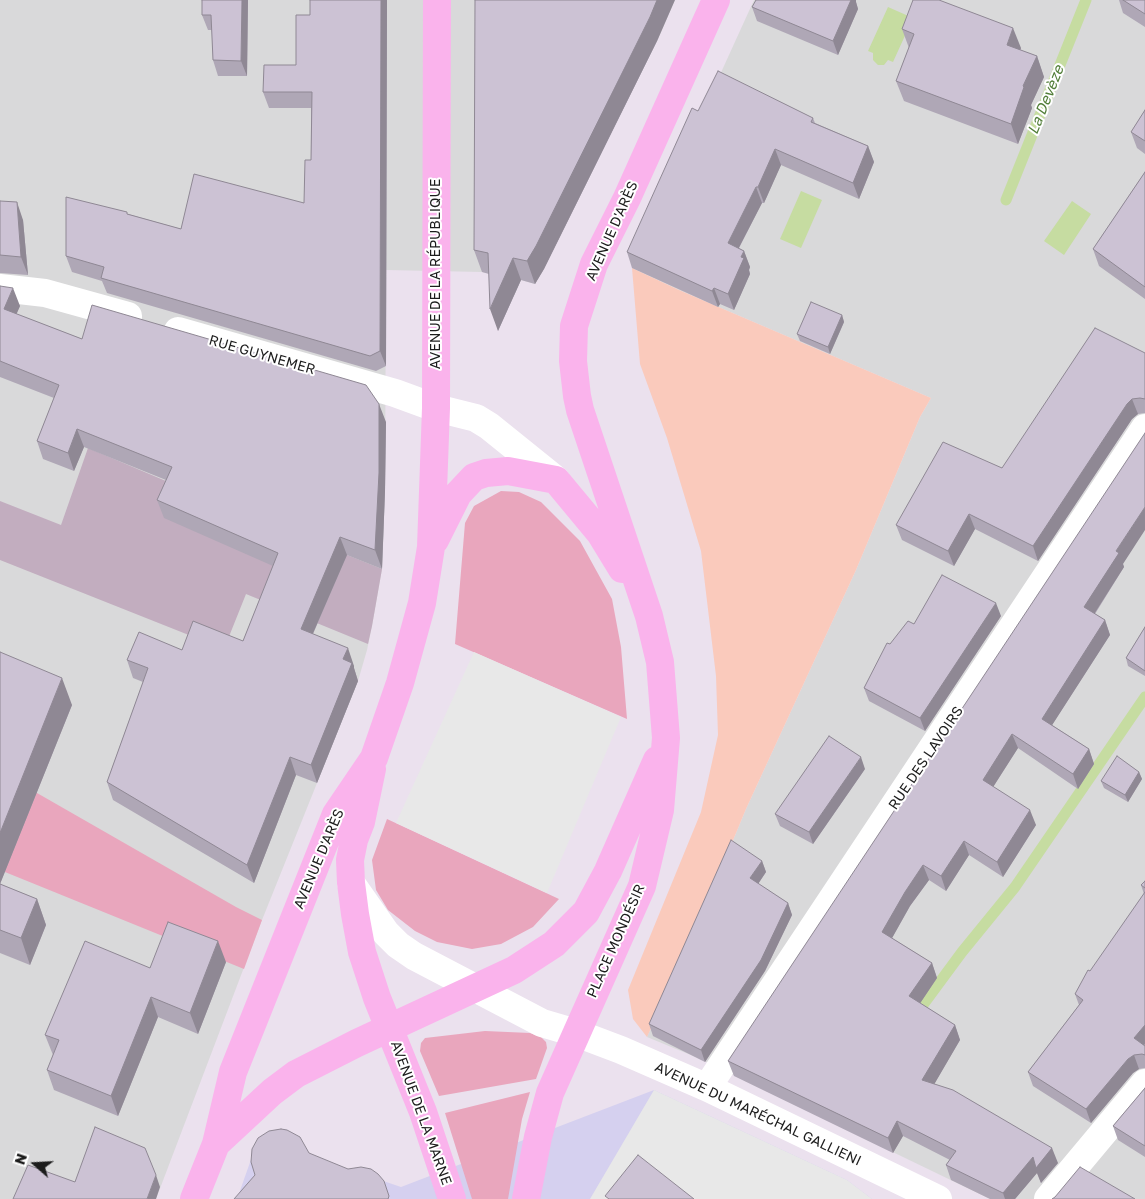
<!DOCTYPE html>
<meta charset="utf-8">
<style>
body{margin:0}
#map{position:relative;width:1145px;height:1199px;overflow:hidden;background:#ebe1ee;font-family:"Golos Text",sans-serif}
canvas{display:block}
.north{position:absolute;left:10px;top:1139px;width:50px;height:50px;-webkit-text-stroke:4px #fff;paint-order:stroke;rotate:289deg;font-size:14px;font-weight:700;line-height:20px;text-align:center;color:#1c1c1c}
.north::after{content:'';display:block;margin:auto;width:18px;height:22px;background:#1c1c1c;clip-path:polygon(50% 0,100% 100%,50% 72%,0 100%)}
</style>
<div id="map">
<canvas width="1145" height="1199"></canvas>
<div class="north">N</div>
</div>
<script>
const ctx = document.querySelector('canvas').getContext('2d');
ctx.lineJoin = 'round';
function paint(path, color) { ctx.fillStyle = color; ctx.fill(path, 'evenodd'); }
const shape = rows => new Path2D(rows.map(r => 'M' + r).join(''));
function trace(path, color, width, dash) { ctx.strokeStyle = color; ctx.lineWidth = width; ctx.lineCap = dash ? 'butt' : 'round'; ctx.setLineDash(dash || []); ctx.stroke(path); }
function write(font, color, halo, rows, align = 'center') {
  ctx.font = font + ' "Golos Text",sans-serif'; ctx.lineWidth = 4; ctx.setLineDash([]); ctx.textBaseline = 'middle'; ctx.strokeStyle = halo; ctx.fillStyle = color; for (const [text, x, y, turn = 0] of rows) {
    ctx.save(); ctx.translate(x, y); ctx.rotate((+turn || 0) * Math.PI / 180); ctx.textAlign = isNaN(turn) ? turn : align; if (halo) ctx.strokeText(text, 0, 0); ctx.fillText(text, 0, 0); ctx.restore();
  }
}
paint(shape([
 [0,0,675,0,658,39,535,284,521,280,514,296,497,292,496,275,482,272,386,270,385,491,383,547,382,569,372,626,367,650,358,681,262,920,156,1199,0,1199],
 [754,0,1145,0,1145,1199,990,1199,698,1058,647,1037,690,944,746,809,856,570,920,417,931,398,679,290,632,268]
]), '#d9d9da');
paint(shape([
 [654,1090,847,1180,872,1199,237,1199,253,1154,274,1144,401,1187]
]), '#d5d0ef');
paint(shape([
 [88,448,213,501,382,569,372,626,368,644,246,594,224,649,0,560,0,501,61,525]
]), '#c2adbf');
paint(shape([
 [501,491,519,492,541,502,580,541,612,599,621,647,627,719,455,644,465,523,474,506],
 [0,778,37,793,236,907,262,920,244,969,0,870],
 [387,819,559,899,533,927,501,944,472,949,437,942,415,931,388,910,376,890,372,860],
 [485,1031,530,1033,541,1037,546,1042,547,1048,536,1079,439,1096,420,1051,421,1043,425,1038],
 [530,1092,522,1119,508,1199,472,1199,445,1113]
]), '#e9a6bd');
paint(shape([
 [632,268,679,290,931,398,920,417,856,570,746,809,690,944,647,1037,633,1019,628,990,701,812,718,735,716,676,701,551,667,438,640,364]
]), '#facabc');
paint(shape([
 [474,652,621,717,547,893,396,823],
 [654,1090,847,1180,872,1199,590,1199]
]), '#e8e8e8');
paint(shape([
 [888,7,913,18,893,62,888,60,884,65,878,65,873,60,873,53,868,51],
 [801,191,822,200,801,248,780,239],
 [1072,201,1091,214,1064,255,1044,241]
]), '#c6dca1');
trace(shape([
 [1006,200,1086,0],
 [914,1017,962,952,1015,887,1145,697]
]), '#c6dca1', 11);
trace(shape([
 [0,288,45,293,128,316],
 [178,331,395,393,436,408,476,418,489,426,556,480],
 [351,883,386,933,398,945,414,956,542,1023,576,1033,621,1050,708,1088,938,1199],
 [708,1088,714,1077,1145,428],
 [1048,1199,1145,1083]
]), '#fff', 28);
trace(shape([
 [435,540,458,494,474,477,486,473,508,471,556,480,600,533,622,569],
 [372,769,361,822,354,840,350,860,351,883,355,914,362,952,377,998,423,1112,452,1199],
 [216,1144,272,1092,296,1074,357,1043,514,970,554,944,586,912,608,871,657,760],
 [194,1199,216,1144,233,1072,336,814,374,758,400,683,422,603,431,547,436,408,437,0],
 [526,1199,538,1137,550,1093,642,886,660,810,666,738,660,662,649,616,580,410,577,396,573,361,574,326,594,264,627,198,716,0]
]), '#fab3ec', 28);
paint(shape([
 [202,0,248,0,247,76,218,76,213,60,212,30,208,30,202,15],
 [310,0,387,0,386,366,376,371,107,293,102,281,72,272,66,256,128,214,181,229,304,203,311,160,311,108,269,108,263,92,296,65,310,15],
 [756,0,856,0,856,2,858,9,838,55,757,21,752,7],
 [1119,0,1145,0,1145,27,1123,13],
 [902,29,1021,48,1020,50,1037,56,1044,77,1031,105,1032,108,1018,144,904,101,896,81,909,48],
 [658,39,544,269,535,284,521,280,498,331,489,274,482,272,474,250],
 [1145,110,1145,154,1137,148,1131,132],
 [698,111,813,118,815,123,868,146,874,162,859,199,781,165,764,203,762,203,739,248,744,251,750,267,749,270,750,274,734,310,720,304,718,307,632,268,627,252],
 [1145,172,1145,299,1099,266,1093,249],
 [0,201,23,220,28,275,0,273],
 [0,286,20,306,16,314,82,339,386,422,385,491,382,569,347,555,313,634,354,666,354,668,358,681,317,783,296,775,254,883,113,800,107,782,143,682,133,678,127,660,182,650,243,641,273,566,164,518,157,500,166,480,84,447,74,471,43,459,37,441,54,398,0,377],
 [842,315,844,322,830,354,800,341,797,334],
 [1145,353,1145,413,1138,414,1132,419,1038,561,975,529,954,566,902,540,896,525,1002,468],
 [1123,564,1124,567,1095,614,1105,620,1110,635,1052,725,1089,749,1094,764,1078,789,1018,748,993,787,1036,825,1003,877,969,855,946,891,929,880,910,906,892,938,932,963,937,978,920,1003,955,1025,960,1040,934,1084,1058,1163,1041,1183,1037,1173,1015,1199,990,1199,951,1180,946,1165,950,1160,903,1136,893,1153,734,1076,728,1061],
 [1001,616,925,731,869,701,864,688,890,644,914,624],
 [1145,627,1145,676,1128,666,1126,658],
 [0,652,72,705,0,884,37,899,46,925,30,965,0,953],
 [865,769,813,844,780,826,775,814],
 [1139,772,1142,779,1128,802,1104,788,1101,781],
 [762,861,766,872,758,884,788,903,792,915,765,971,705,1062,653,1036,649,1024],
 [1145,881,1145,1044,1144,1046,1145,1046,1145,1068,1139,1069,1133,1073,1091,1123,1033,1086,1028,1072,1079,1005,1075,994,1144,894,1141,885],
 [226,962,198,1034,158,1017,118,1116,54,1090,47,1070,53,1055,45,1035,150,968],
 [1145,1088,1145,1157,1118,1140,1113,1126]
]), '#afa7b6');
paint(shape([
 [242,0,248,0,247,76,241,61],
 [381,0,387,0,386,366,380,351],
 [657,0,675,0,658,39,544,269,535,284,527,261],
 [851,0,856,0,856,2,858,9,838,55,833,41],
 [1013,28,1021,48,1014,66,1007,45],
 [1037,56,1044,77,1031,105,1032,108,1018,144,1011,124,1023,86],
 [868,146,874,162,859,199,853,183],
 [775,149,781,165,764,203,758,187],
 [756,187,762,203,733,259,728,243],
 [17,202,23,220,28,275,21,257],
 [744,251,750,267,749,270,750,274,734,310,728,294,741,257],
 [513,258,521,280,498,331,490,309],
 [13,288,20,306,11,327,4,309],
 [714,288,720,304,718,307,712,291],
 [842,315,844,322,830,354,828,347],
 [1132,399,1138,414,1132,419,1038,561,1033,546,1127,404],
 [379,404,386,422,385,491,382,569,375,550],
 [77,429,84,447,74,471,68,453],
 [1145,507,1145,530,1123,564,1124,567,1089,622,1084,607,1116,551],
 [969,514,975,529,954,566,948,551],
 [340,537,347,555,307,647,301,629],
 [996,603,1001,616,925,731,920,718],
 [1105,620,1110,635,1047,733,1042,719],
 [348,648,354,666,354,668,358,681,317,783,311,765,343,659],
 [62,678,72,705,0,884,0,833],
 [1012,734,1018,748,988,795,983,780],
 [1089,749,1094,764,1078,789,1073,774],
 [290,757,296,775,254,883,247,865],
 [861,757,865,769,813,844,809,832],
 [1139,772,1142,779,1128,802,1125,795],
 [1030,810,1036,825,1003,877,997,862],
 [964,841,969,855,946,891,941,876],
 [762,861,766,872,754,890,750,878],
 [923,865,929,880,910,906,887,947,882,932,905,892],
 [37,899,46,925,30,965,21,938],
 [788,903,792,915,765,971,705,1062,701,1050],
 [218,941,226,962,198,1034,190,1013],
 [932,963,937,978,915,1011,909,996],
 [151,997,158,1017,118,1116,111,1096],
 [955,1025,960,1040,928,1095,922,1080],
 [1145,1025,1145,1044,1139,1052,1134,1038],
 [1134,1055,1139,1069,1133,1073,1091,1123,1086,1109,1128,1059],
 [897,1121,903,1136,893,1153,888,1138],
 [1052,1148,1058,1163,1041,1183,1037,1173,1015,1199,1005,1199,1003,1193,1033,1157],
 [156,1175,160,1187,156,1199,147,1199]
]), '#8f8894');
const building = shape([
 [202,0,242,0,241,61,213,60,211,15,202,15,202,0],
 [310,0,381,0,380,351,370,356,101,278,104,267,66,256,66,197,127,212,127,214,181,229,194,174,304,203,305,160,311,160,312,92,263,92,264,65,296,65,296,15,310,15,310,0],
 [475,0,657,0,650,17,536,246,527,261,513,258,490,309,488,253,474,250,475,0],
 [756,0,851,0,833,41,752,7,756,0],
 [913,0,939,0,1013,28,1007,45,1037,56,1023,86,1024,87,1011,124,896,81,914,34,902,29,913,0],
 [1123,0,1145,0,1145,14,1123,0],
 [718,71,813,118,811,122,868,146,853,183,775,149,758,187,756,187,728,243,744,251,741,257,744,258,728,294,714,288,712,291,627,252,692,108,698,111,718,71],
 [1145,110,1145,141,1131,132,1145,110],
 [1145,172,1145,287,1093,249,1145,172],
 [0,201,17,202,21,257,0,255,0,201],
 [0,286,13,288,4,309,82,339,92,305,366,385,379,404,379,473,375,550,340,537,301,629,348,648,343,659,352,663,311,765,290,757,247,865,107,782,148,668,127,660,139,632,182,650,193,621,243,641,278,553,157,500,172,467,77,429,68,453,37,441,59,385,0,361,0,286],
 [811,302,842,315,828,347,797,334,811,302],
 [1095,328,1145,353,1145,399,1140,398,1132,399,1127,404,1033,546,969,514,948,551,896,525,943,442,1002,468,1095,328],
 [1145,433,1145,507,1116,551,1119,553,1084,607,1105,620,1042,719,1089,749,1073,774,1012,734,983,780,1030,810,997,862,964,841,941,876,923,865,905,892,882,932,932,963,909,996,955,1025,922,1080,953,1090,1052,1148,1036,1168,1033,1157,1003,1193,946,1165,956,1151,897,1121,888,1138,728,1061,1145,433],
 [942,575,996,603,920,718,864,688,887,643,890,644,908,621,914,624,942,575],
 [1145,627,1145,671,1126,658,1145,627],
 [0,652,62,678,0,833,0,652],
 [829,736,861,757,809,832,775,814,829,736],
 [1117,756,1139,772,1125,795,1101,781,1117,756],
 [731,840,762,861,750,878,788,903,761,960,701,1050,649,1024,731,840],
 [1145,881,1145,888,1141,885,1145,881],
 [0,884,37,899,21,938,0,930,0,884],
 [1145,892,1145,1025,1134,1038,1145,1046,1145,1055,1142,1054,1134,1055,1128,1059,1086,1109,1028,1072,1083,1000,1075,994,1088,970,1090,971,1145,892],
 [168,922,218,941,190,1013,151,997,111,1096,47,1070,59,1040,45,1035,85,941,150,968,168,922],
 [1145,1088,1145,1146,1113,1126,1145,1088],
 [95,1127,145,1148,156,1175,147,1199,13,1199,28,1165,75,1182,95,1127],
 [281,1129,287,1130,300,1137,309,1153,348,1169,361,1167,371,1169,378,1174,384,1181,389,1196,388,1199,234,1199,255,1175,251,1162,252,1149,258,1138,269,1131,281,1129],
 [638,1155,694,1199,609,1199,605,1196,638,1155],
 [1080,1167,1135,1199,1052,1199,1055,1197,1080,1167]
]);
paint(building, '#ccc2d4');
trace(building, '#8f8894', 1);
write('14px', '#1c1c1c', '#fff', [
 ["AVENUE D'ARÈS",612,231,-66],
 ["AVENUE DE LA RÉPUBLIQUE",436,274,-90],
 ["RUE GUYNEMER",262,355,16],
 ["RUE DES LAVOIRS",926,758,-56],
 ["AVENUE D'ARÈS",319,859,-67],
 ["PLACE MONDÉSIR",616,941,-66],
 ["AVENUE DE LA MARNE",421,1113,70],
 ["AVENUE DU MARÉCHAL GALLIENI",758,1114,25]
]);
write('italic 15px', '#517e38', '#fff', [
 ["La Devèze",1046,100,-68]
]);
</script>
